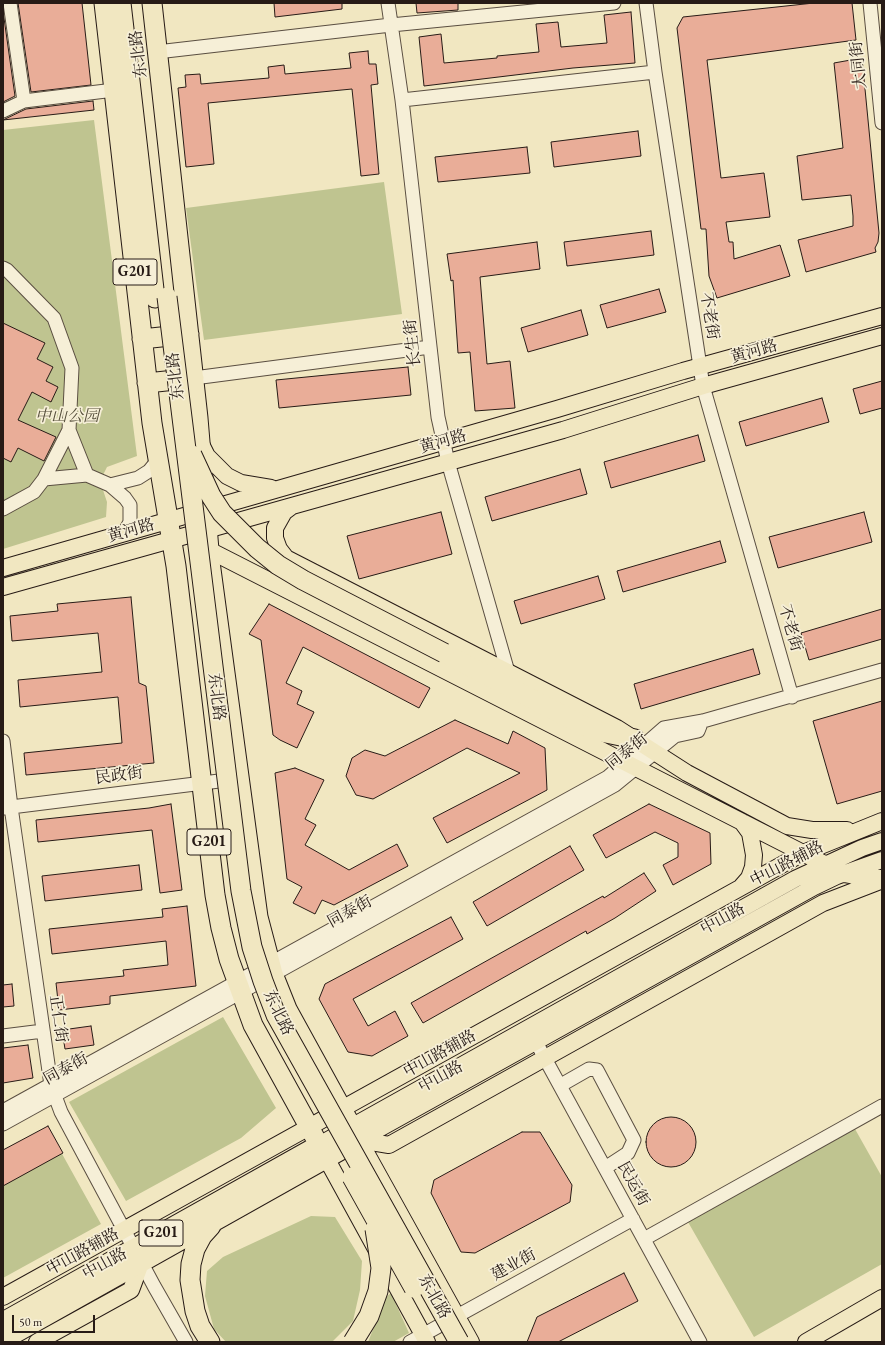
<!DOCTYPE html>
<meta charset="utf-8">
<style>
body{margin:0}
#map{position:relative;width:885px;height:1345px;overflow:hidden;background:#f1e7c1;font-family:"EB Garamond",serif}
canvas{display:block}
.frame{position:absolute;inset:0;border:4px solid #271b16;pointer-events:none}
.scale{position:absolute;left:12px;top:1315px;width:83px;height:18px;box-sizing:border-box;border:2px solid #271b16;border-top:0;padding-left:5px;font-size:12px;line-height:14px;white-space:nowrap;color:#271b16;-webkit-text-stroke:3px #f6efd7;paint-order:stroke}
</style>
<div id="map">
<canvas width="885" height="1345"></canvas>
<div class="frame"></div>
<div class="scale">50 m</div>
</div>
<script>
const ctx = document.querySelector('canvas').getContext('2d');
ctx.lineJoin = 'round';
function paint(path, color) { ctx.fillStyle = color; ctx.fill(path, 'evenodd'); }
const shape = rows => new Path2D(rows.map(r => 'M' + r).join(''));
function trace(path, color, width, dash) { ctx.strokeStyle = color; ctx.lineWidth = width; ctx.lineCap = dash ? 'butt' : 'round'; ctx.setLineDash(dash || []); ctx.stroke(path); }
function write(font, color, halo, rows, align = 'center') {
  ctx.font = font + ' "EB Garamond","Noto Serif SC",serif'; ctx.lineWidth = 3.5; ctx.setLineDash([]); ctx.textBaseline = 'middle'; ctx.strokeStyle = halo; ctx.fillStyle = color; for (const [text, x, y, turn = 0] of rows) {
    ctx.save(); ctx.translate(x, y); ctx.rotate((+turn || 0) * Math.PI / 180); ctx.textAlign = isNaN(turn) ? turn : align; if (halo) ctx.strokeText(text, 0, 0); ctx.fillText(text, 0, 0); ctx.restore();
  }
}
paint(shape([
 [94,120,137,456,107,467,100,481,107,502,106,517,3,549,3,130],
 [384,182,402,314,204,340,186,208],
 [223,1017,276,1108,241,1138,126,1201,69,1102],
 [855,1129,882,1177,882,1264,754,1337,688,1222],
 [61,1152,101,1224,3,1278,3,1185],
 [311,1216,335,1217,362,1261,360,1290,353,1321,332,1342,226,1342,214,1329,205,1296,207,1271,223,1257],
 [391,1293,409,1333,393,1342,368,1342,386,1297]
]), '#bfc490');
const building = shape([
 [18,3,82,3,91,85,31,92,18,3],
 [274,3,342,3,342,9,275,17,274,3],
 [416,3,458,3,458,10,417,13,416,3],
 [814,3,852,3,856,40,707,60,721,178,764,173,770,217,726,222,729,242,733,242,734,259,780,245,790,276,717,298,709,276,706,229,701,229,677,28,683,17,814,3],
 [3,11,15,96,3,102,3,11],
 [631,12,635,63,573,68,424,86,419,37,441,34,444,63,497,58,497,56,539,52,536,24,558,22,561,47,607,43,604,15,631,12],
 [368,51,369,64,376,64,378,84,371,85,379,174,361,176,352,89,208,103,214,164,186,167,178,88,186,87,185,75,200,74,201,84,269,78,268,67,284,65,285,74,351,68,349,53,368,51],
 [862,58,879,233,878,242,875,248,876,252,806,272,798,240,853,226,853,216,851,195,802,200,797,156,843,148,834,63,862,58],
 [93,101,94,110,3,120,26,109,93,101],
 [638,131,641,156,554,167,551,142,638,131],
 [527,147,530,173,438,182,435,157,527,147],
 [651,231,654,255,567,266,564,242,651,231],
 [537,242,540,269,480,277,487,364,510,361,515,408,475,411,470,352,458,353,453,280,451,281,447,254,537,242],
 [659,289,666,312,607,328,600,305,659,289],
 [581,310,588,335,528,352,521,328,581,310],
 [3,323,45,343,37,359,53,367,46,381,58,387,51,402,32,392,18,420,56,437,44,461,18,448,11,462,3,458,3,323],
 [408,367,411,395,279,408,276,380,408,367],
 [882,381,882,408,860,414,853,389,882,381],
 [822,398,829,422,746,446,739,422,822,398],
 [698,435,705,461,611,488,604,462,698,435],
 [580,469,587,494,492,521,485,497,580,469],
 [441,512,452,554,359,579,347,536,441,512],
 [864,512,872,542,778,568,769,537,864,512],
 [720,541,726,562,623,592,617,571,720,541],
 [598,576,605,599,521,624,514,601,598,576],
 [131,597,139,683,146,686,154,763,26,775,24,753,122,743,118,697,20,707,18,680,102,672,98,633,12,641,10,616,58,611,57,604,131,597],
 [269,604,430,688,419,708,303,647,286,683,302,691,297,704,314,712,297,748,280,740,273,735,261,640,249,634,269,604],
 [882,609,882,639,809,660,801,633,882,609],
 [753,649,760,674,641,709,634,684,753,649],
 [882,701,882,791,837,804,813,721,882,701],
 [455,720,508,744,513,731,545,748,547,790,447,843,433,818,520,773,467,748,373,799,356,795,346,776,352,758,365,750,385,756,455,720],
 [295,768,324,780,305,819,316,825,305,845,349,870,397,844,408,866,334,905,322,900,315,914,293,903,302,887,287,879,275,773,295,768],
 [171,804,182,890,160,893,152,830,38,842,36,820,149,808,171,804],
 [649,804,710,833,711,864,673,885,663,865,678,857,678,843,655,832,606,858,593,835,649,804],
 [570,846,584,870,487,926,473,902,570,846],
 [139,865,142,890,45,901,42,876,139,865],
 [644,873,656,891,615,918,587,934,586,931,423,1023,411,1003,603,896,604,898,644,873],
 [187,906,196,986,110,996,110,1004,59,1010,56,983,124,976,123,970,168,965,166,941,52,954,49,929,163,917,162,909,187,906],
 [451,917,463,939,353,999,368,1026,395,1011,408,1036,372,1056,348,1052,319,999,325,984,451,917],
 [12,984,14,1006,3,1007,3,985,12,984],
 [91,1026,94,1045,65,1049,62,1030,91,1026],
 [28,1045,33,1078,3,1083,3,1048,28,1045],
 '646 1142a25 25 0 1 1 50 0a25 25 0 1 1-50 0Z',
 [48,1126,63,1153,3,1186,3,1150,48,1126],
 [522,1132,540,1132,572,1185,570,1202,475,1253,461,1252,431,1193,434,1180,522,1132],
 [624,1273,638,1301,558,1342,527,1342,537,1317,624,1273]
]);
paint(building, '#e9ad98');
trace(building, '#271b16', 1);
const minor = shape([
 [10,3,24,101],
 [388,3,402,100,438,417,448,462,508,672],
 [646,3,655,72,703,386,792,697],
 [870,3,882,123],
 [157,52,391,25,614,3],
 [402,100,655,72],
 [3,111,24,101,114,90],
 [3,268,7,270,54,318,72,368,69,430,44,479,34,492,3,509],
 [194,378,430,347],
 [69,430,87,475,110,485,125,498,130,505,130,522,124,533],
 [44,479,87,475],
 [110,485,138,478,149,471,158,460],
 [3,741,11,807,51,1085,61,1112,154,1286,186,1342],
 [3,808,235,779],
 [3,1036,43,1031],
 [536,1042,700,1342],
 [561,1085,589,1069,597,1070,634,1140,628,1153,605,1168],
 [3,1111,608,777,664,728,703,721,882,670],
 [3,1124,615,785,675,736,698,731,700,726],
 [644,1239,882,1106],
 [410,1342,633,1219]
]);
const major = shape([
 [200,442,207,456,227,476,241,483,271,488],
 [292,506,284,512,275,528,275,538,279,549,286,558,617,728,687,773,787,826,812,830,847,830],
 [201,546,844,874,865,878,882,878],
 [3,568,557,409,683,371,882,316],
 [3,587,563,430,703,386,882,336],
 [742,886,749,878,753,867,754,855,750,833,742,822],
 [359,1140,814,887,837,876,882,860],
 [359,1140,389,1145,823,903,880,881],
 [359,1140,471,1342],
 [3,1297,803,853,882,821],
 [37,1342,131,1290,141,1263],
 [427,1342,319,1145,795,879,862,848,882,841],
 [806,1342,882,1298]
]);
const highway = shape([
 [121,3,155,298],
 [142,339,189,334],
 [147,383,194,378],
 [444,653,584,726,601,732,635,739],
 [3,1322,319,1145,253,1025,229,959,221,928,215,895,176,566,152,423,104,3],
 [3,1340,359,1140,287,1009,273,974,258,917,210,562,198,418,152,3],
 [210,1342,200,1326,195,1311,190,1280,191,1264,195,1249,202,1236,211,1226]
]);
trace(minor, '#5a4e41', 15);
trace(major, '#271b16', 18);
trace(highway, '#271b16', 21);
trace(minor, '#f6efd7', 13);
trace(major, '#f1e7c1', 16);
trace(highway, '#f1e7c1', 19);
const highwayBridge = shape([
 [167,297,241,891,252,947,263,981,276,1015,459,1342],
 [192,455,211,496,222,513,257,548,278,565,303,580,444,653],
 [352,1177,414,1288],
 [353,1342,369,1316,378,1291,381,1268,375,1229]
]);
trace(highwayBridge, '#271b16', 21, []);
trace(highwayBridge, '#f1e7c1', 19);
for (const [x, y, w] of [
 [135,272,44],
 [209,842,44],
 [161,1233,44]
]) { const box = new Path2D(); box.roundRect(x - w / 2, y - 13, w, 26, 3); ctx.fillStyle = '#f6efd7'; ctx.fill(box); trace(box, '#271b16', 1); }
write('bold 15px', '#271b16', null, [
 ["G201",135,272],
 ["G201",209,842],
 ["G201",161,1233]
]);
write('16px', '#271b16', '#f6efd7', [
 ["东北路",139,54,-97],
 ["大同街",859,65,-96],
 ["不老街",709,316,81],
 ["长生街",413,343,-96],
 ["黄河路",754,352,-16],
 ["东北路",176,376,-97],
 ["黄河路",443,442,-16],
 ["黄河路",131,531,-16],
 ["不老街",790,628,74],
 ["东北路",216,697,83],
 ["同泰街",627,752,-39],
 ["民政街",119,776,-7],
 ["中山路辅路",787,864,-27],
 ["同泰街",350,912,-29],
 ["中山路",723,919,-29],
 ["东北路",278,1013,64],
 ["正仁街",58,1019,82],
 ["中山路辅路",440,1054,-29],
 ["同泰街",66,1069,-29],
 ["中山路",441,1077,-29],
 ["民运街",633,1184,61],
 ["中山路辅路",83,1252,-29],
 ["中山路",105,1264,-29],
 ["建业街",514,1265,-29],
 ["东北路",434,1297,61]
]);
write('italic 16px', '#554e3b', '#f6efd7', [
 ["中山公园",67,417]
]);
</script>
